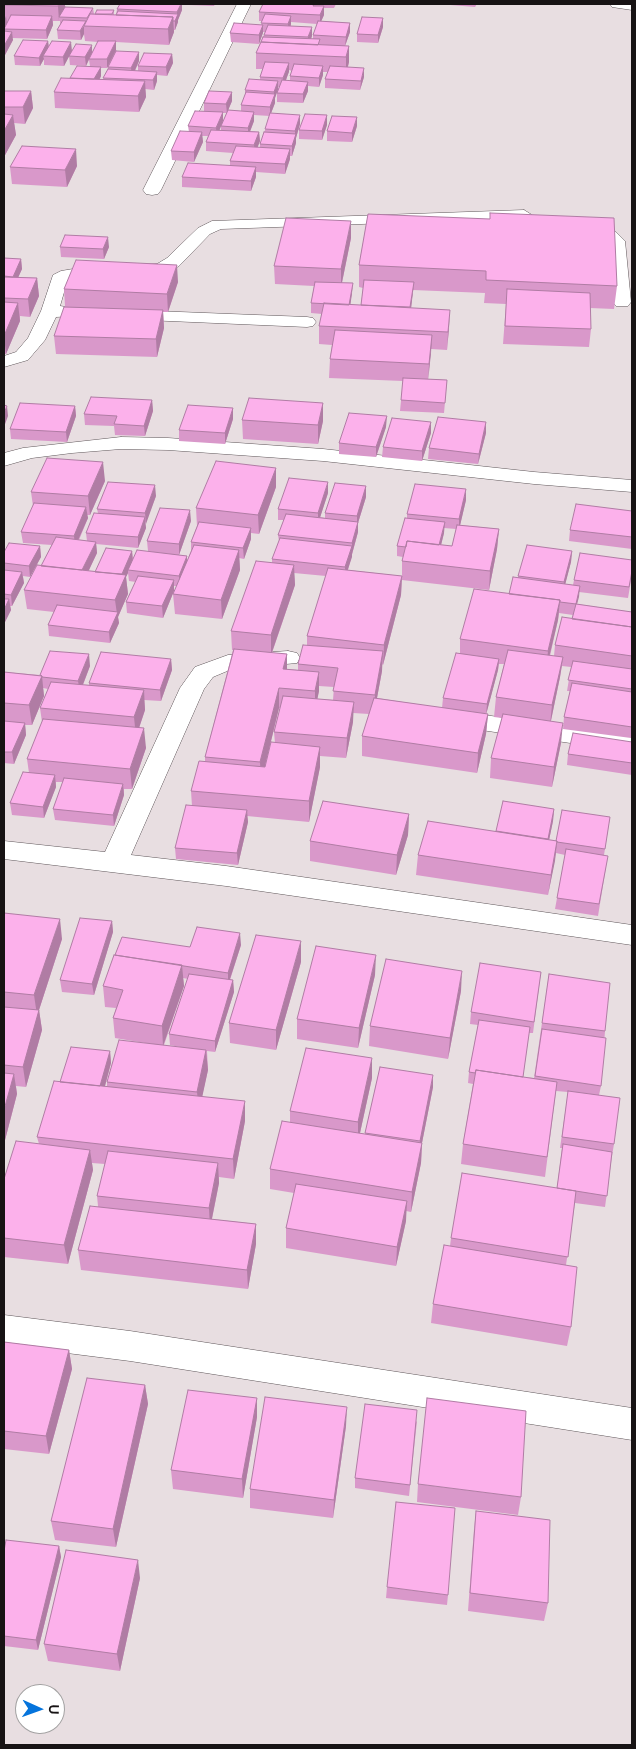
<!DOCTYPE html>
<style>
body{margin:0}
#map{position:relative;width:636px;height:1749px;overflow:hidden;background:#e8dee1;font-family:Cabin,sans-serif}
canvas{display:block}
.frame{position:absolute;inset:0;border:5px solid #171314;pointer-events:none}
.north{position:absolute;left:15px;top:1684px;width:50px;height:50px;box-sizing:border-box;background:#fff;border:1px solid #a2a1a1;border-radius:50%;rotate:92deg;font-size:14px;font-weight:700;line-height:20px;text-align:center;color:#171314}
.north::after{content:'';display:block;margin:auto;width:18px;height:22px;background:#0574dc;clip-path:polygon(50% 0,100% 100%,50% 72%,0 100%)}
</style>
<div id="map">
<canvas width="636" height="1749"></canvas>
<div class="frame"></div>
<div class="north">U</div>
</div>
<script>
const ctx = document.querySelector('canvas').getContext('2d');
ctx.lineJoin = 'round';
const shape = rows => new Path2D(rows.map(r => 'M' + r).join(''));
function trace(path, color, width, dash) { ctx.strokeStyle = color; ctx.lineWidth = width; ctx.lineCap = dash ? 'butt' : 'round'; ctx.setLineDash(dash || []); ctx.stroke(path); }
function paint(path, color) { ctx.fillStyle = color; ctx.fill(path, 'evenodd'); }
const service = shape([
 [524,210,532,215,530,218,221,229,210,234,179,266,166,273,91,276,67,282,60,306,73,308,76,312,73,316,56,317,45,340,28,360,4,367,4,356,16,352,28,338,41,311,53,275,61,271,91,266,157,264,167,258,198,228,212,221,524,210],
 [586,220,614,230,625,241,631,302,628,306,616,306,613,302,609,242,602,236,580,228,578,225,580,222,586,220],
 [129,310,307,317,313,318,316,322,313,326,307,327,123,319,120,315,123,311,129,310]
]);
const minor = shape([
 [237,4,251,4,161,190,158,194,152,195,146,194,143,190,237,4],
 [610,4,632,4,632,10,612,7,610,4],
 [121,437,168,438,323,449,534,472,632,480,632,492,534,484,323,461,168,450,121,449,72,453,32,458,4,466,4,453,23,448,121,437],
 [288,651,297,653,300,658,297,663,232,669,213,677,204,689,131,855,226,866,632,925,632,945,226,886,4,859,4,841,105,852,180,688,195,667,228,655,288,651],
 [449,710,632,736,632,752,440,724,436,718,440,712,449,710],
 [4,1315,130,1331,632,1408,632,1440,130,1361,4,1345,4,1315]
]);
trace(service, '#5f575a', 1);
trace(minor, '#5f575a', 1);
paint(service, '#fff');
paint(minor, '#fff');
paint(shape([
 [4,4,65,4,65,7,93,8,94,14,114,10,114,15,116,15,117,9,120,4,185,4,184,5,182,5,182,10,178,20,178,22,175,30,174,30,174,32,169,45,116,42,116,51,139,61,135,71,138,71,138,66,172,54,173,63,167,76,157,75,157,81,154,90,145,89,146,97,139,112,55,108,54,92,70,78,90,66,89,60,86,66,70,65,69,56,64,66,44,65,44,59,40,66,15,65,14,56,48,41,49,47,72,51,92,52,98,42,85,41,84,34,81,40,58,39,57,30,60,25,60,21,53,21,53,25,47,39,12,38,13,40,5,55,4,55],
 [108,67,108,69,103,78,104,80,100,79,101,76,101,68,107,68],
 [189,4,215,4,214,6,189,5],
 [263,4,336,4,334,8,324,8,324,15,321,21,350,23,350,32,345,46,320,45,349,46,349,62,348,67,364,77,360,90,325,88,325,79,328,72,323,72,323,75,319,87,308,86,308,91,303,103,277,102,277,93,279,87,278,87,275,98,275,103,271,113,300,124,296,138,296,143,292,156,290,156,290,159,285,174,256,172,256,177,251,191,182,187,182,177,230,166,230,161,233,153,206,151,206,142,208,136,202,136,203,142,194,162,172,160,171,151,189,132,188,126,204,111,204,103,232,92,232,101,228,110,241,111,241,105,245,95,245,90,260,80,260,77,263,69,256,69,256,53,265,32,263,32,259,44,231,42,230,33,261,25,262,21,259,21,259,12],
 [291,22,317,24,313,35,313,39,311,39,312,36,291,26],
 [289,70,292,71,290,76,290,81,286,81],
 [223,113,227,113,221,126,221,130,219,130,223,121],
 [254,115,270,116,260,144,260,148,257,148,260,141,259,132,250,131,254,121],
 [438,4,477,4,475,7],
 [383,27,378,43,357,42,357,34],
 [4,91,31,91,33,108,25,124,14,123,16,135,4,157],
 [327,115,327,125,322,140,299,139,299,130],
 [357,126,352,142,327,141,327,131],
 [77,166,67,187,12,184,10,167],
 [368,214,617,286,614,309,590,308,591,329,589,347,503,344,506,304,484,303,485,293,413,290,411,308,449,328,447,350,431,349,428,379,447,380,444,413,400,411,403,381,329,378,330,359,332,345,319,344,319,326,322,314,311,313,311,303,314,286,275,284,274,266,351,238,342,283,352,293,350,305,361,305,363,288,359,287,359,265],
 [60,247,109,247,104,259,61,257],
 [4,258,21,259,22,269,18,277,37,278,39,296,30,317,20,316,20,321,6,354,4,354],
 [178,282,168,312,163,312,164,328,157,357,56,354,54,336,65,306,64,289],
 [152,400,153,411,145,436,115,435,114,426,85,425,84,414],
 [323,403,323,421,318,444,243,439,242,420],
 [75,406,76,416,67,442,11,439,10,429],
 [233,408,233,419,225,444,179,441,179,430],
 [431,422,431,433,422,461,382,457,383,447],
 [386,427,376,457,339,454,339,443],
 [486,433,478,464,428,459,429,448],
 [276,468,276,487,259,534,251,533,251,539,244,559,239,558,240,570,222,619,175,614,173,594,177,586,174,586,174,591,163,618,127,613,126,602,136,582,129,581,128,573,126,577,128,594,118,617,119,623,110,643,49,636,48,625,54,612,27,609,24,590,41,566,52,545,23,543,21,532,33,506,31,492,105,481,90,515,87,515,88,518,79,540,87,541,86,533,98,513,97,509,156,496,145,524,146,528,138,548,96,544,97,553,88,571,95,572,132,551,133,560,148,551,147,541,191,521,179,555,187,556,187,561,191,551,191,542,197,526,196,508],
 [366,486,366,497,358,523,358,532,348,570,402,576,401,595,383,665,382,664,382,671,377,698,442,708,443,698,460,653,460,639,509,594,518,578,518,576,572,551,571,562,565,584,573,585,574,580,632,560,632,575,628,598,579,592,577,604,632,612,632,731,631,738,563,729,564,717,570,691,567,691,571,667,562,666,560,677,551,721,561,743,552,787,490,778,491,758,502,718,494,717,496,697,504,664,499,664,498,670,486,714,488,714,486,734,477,773,362,756,362,736,369,714,353,713,353,722,346,758,320,756,320,767,309,822,247,816,248,822,238,865,176,859,175,848,192,806,191,791,205,762,205,757,233,650,232,650,231,631,272,563,272,559,279,541,278,535,284,520,278,520,278,509,328,493,320,517,325,518,325,513],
 [294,573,326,576,307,636,307,645,298,664,298,670,287,669,287,654,272,653,295,585],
 [559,613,573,615,572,619,555,645,554,656,550,656,558,620],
 [319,686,334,687,333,700,317,699,319,691],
 [279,708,280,708,274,732,275,743,265,767],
 [466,500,460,525,499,529,497,549,489,590,402,580,402,561,403,557,397,556,397,546,407,518,407,514],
 [444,528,456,529,452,546,441,545,444,533],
 [632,511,632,549,569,541,570,530],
 [40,546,41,557,30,577,23,576,24,583,12,606,10,606,11,610,4,624,4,552],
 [171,659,172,670,161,701,144,700,145,710,139,728,146,748,132,789,124,789,124,795,114,826,55,820,53,809,63,782,56,782,56,787,44,818,12,815,10,803,29,773,27,759,42,722,40,708,48,689,43,688,44,696,32,725,25,725,26,735,14,764,4,763,4,672,40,675,90,666,83,685,89,685,89,683],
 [632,742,632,775,567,765,568,754],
 [554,809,553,821,549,840,556,841,610,817,604,855,606,867,598,916,555,909,557,898,565,855,556,853,548,895,416,875,418,855,496,831],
 [409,814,408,835,396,875,310,861,310,841],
 [4,913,62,939,39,1010,42,1030,26,1087,16,1086,17,1094,4,1144],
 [112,921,113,932,94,995,62,992,60,980],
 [241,945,230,980,233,980,234,992,215,1052,207,1051,208,1070,202,1096,245,1121,234,1179,219,1177,219,1183,212,1219,256,1224,256,1244,248,1289,81,1270,78,1250,98,1206,97,1196,105,1164,92,1163,93,1170,68,1264,4,1257,4,1179,39,1144,37,1137,60,1082,110,1051,111,1063,105,1086,107,1086,107,1082,151,1044,115,1038,113,1018,116,1008,105,1007,103,986,190,947],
 [183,978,188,979,169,1034,170,1045,185,1048,164,1045,184,986],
 [301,962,276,1050,230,1043,229,1023],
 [541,972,533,1033,529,1033,523,1077,534,1078,549,974,605,1031,601,1086,599,1095,614,1144,612,1156,605,1207,575,1203,566,1265,571,1327,567,1346,431,1323,433,1304,450,1246,451,1238,557,1188,562,1148,560,1148,568,1092,556,1091,545,1177,461,1164,463,1144,473,1084,468,1083,469,1072,478,1025,470,1024,471,1012],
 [375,975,358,1048,297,1039,297,1019],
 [461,991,448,1059,369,1046,370,1026],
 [380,1067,433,1087,422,1143,421,1163,411,1212,406,1211,406,1221,396,1266,286,1248,286,1228,294,1193,270,1189,270,1169,290,1122,290,1111,372,1078,360,1133,365,1134],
 [4,1342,69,1350,72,1369,49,1454,4,1449],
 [145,1385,148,1404,116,1547,55,1540,51,1521],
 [257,1398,257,1417,243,1498,173,1489,171,1470],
 [417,1421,409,1496,355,1488,355,1478],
 [346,1426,333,1518,250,1508,250,1489],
 [418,1484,521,1497,518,1515,417,1502],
 [476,1511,548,1603,544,1621,468,1611,474,1529],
 [59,1546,61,1557,38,1650,4,1646,4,1551],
 [140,1578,120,1671,48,1661,44,1644],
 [387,1587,448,1595,447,1605,386,1598]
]), '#d998ca');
paint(shape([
 [59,4,65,4,65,8,59,17,59,21,58,6],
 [181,4,182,4,182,10,178,20,178,22,175,30,175,21,177,14,177,12],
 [324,6,324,15,320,24,320,15],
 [6,16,7,24,4,32,4,21],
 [52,16,53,25,47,39,46,30],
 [291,16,291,24,288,33,288,24],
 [173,17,174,32,169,45,168,29],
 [383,18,383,27,378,43,378,35],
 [350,23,350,32,345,46,346,37],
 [263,25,263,33,259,44,259,35],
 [84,26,84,34,81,40,80,31],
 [312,27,312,36,308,46,308,37],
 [12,32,13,40,5,55,4,46],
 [48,41,49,50,43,56,44,59,40,66,39,58],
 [116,41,116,50,107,68,107,59],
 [71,42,72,51,64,66,63,57],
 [92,45,92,53,89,59,86,66,85,57],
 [349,46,349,62,346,73,346,57],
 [139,52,139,61,132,77,131,68],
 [172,54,173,63,167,76,166,67],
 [289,63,289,72,283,87,283,78],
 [323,66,323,75,319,87,319,78],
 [101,67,101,76,94,90,93,81],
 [364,68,364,77,360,90,361,81],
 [157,72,157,81,154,90,153,80],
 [145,81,146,97,139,112,138,96],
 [278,81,278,90,275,98,275,103,270,116,270,107,274,97,274,92],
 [308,82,308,91,303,103,303,94],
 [31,91,33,108,25,124,23,107],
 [232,92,232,101,227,113,226,104],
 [223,112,223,121,217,137,216,128],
 [254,112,254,121,248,137,248,128],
 [13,115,16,135,4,157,4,131],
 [300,115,300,124,296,138,296,143,292,156,292,146,295,136,295,131],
 [327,115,327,125,322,140,322,131],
 [357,117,357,126,352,142,352,133],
 [202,132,203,142,194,162,194,152],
 [259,132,260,141,255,154,254,145],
 [76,149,77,166,67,187,65,170],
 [290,149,290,159,285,174,285,164],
 [256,167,256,177,251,191,251,181],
 [351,221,351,238,341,287,341,269],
 [108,237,109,247,104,259,103,249],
 [21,259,22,269,14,287,13,277],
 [177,265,178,282,168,312,167,294],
 [37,278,39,296,30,317,28,299],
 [414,282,413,292,410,317,410,307],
 [353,283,352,293,349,315,349,305],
 [18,303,20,321,6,354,4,336],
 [163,310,164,328,157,357,156,339],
 [450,310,449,328,447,350,448,332],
 [432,335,431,353,428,382,429,364],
 [152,400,153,411,145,436,144,426],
 [323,403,323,421,318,444,318,425],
 [7,406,8,416,4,427,4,413],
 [75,406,76,416,67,442,66,432],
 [233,408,233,419,225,444,225,433],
 [387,416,386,427,376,457,376,447],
 [431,422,431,433,422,461,422,451],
 [486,422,486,433,478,464,479,454],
 [103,462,105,481,90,515,88,496],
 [276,468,276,487,259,534,258,515],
 [328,482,328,493,318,524,318,513],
 [155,485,156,496,146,524,145,513],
 [366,486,366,497,358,523,358,532,352,554,352,543,357,526,357,516],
 [466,489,466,500,459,530,459,519],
 [86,507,88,518,75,547,74,536],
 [190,510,191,521,179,555,179,544],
 [145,517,146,528,138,548,138,537],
 [445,522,444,533,437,561,438,550],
 [251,528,251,539,244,559,243,548],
 [499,529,497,549,489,590,490,571],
 [96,542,97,553,83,583,81,572],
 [40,546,41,557,30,577,29,566],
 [352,546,352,557,345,578,345,567],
 [239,550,240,570,222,619,221,600],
 [132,551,133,562,128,570,128,573,126,577,128,594,118,617,119,623,110,643,109,632,117,614,115,600,121,576],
 [572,551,571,562,563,593,564,582],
 [187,556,187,566,179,587,179,576],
 [294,565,295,585,271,655,271,635],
 [22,572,24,583,12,606,11,595],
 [402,576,401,595,383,665,384,645],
 [174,580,174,591,163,618,162,606],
 [580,586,579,597,574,615,576,604],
 [9,599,11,610,4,624,4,610],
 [560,600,558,620,546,670,548,651],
 [383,651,382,671,374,714,375,695],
 [89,654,90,666,80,692,78,681],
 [287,654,287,674,283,669],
 [563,657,560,677,550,725,552,705],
 [171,659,172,670,161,701,160,690],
 [499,659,498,670,486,715,487,704],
 [319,672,319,691,315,711,315,691],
 [42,676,44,696,32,725,29,705],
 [279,688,279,708,261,782,260,762],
 [144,690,145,710,136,737,134,717],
 [354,702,353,722,346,758,347,738],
 [488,714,486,734,477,773,478,753],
 [25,723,26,735,14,764,12,752],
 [563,723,561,743,552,787,554,767],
 [144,728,146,748,132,789,130,769],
 [320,747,320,767,309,822,309,801],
 [55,775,56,787,44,818,43,807],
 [123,784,124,795,114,826,113,815],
 [554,809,553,821,546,855,547,843],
 [247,810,248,822,238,865,237,853],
 [409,814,408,835,396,875,397,855],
 [557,841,555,861,548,895,551,875],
 [60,919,62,939,39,1010,42,1030,26,1087,23,1067,37,1015,34,995],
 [112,921,113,932,94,995,92,984],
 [240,933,241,945,228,985,228,973],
 [301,941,301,962,276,1050,276,1030],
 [376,955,375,975,358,1048,359,1028],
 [182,965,184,986,163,1046,162,1026],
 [462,971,461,991,448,1059,450,1038],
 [233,980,234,992,215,1052,215,1041],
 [206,1050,208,1070,199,1112,197,1092],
 [110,1051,111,1063,101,1101,99,1089],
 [372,1058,372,1078,358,1142,358,1122],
 [14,1074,17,1094,4,1144,4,1110],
 [433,1075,433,1087,420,1153,420,1141],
 [245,1101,245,1121,234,1179,233,1159],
 [422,1143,421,1163,411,1212,412,1192],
 [90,1150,93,1170,68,1264,64,1245],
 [218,1163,219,1183,210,1228,209,1208],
 [407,1201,406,1221,396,1266,397,1247],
 [256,1224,256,1244,248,1289,247,1270],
 [69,1350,72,1369,49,1454,46,1436],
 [145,1385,148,1404,116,1547,113,1529],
 [257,1398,257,1417,243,1498,242,1479],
 [347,1407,346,1426,333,1518,334,1500],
 [59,1546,61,1557,38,1650,36,1640],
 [138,1560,140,1578,120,1671,117,1654]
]), '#b07ca4');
const building = shape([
 [4,4,59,4,58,6,4,5,4,4],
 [120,4,181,4,177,12,117,9,120,4],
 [263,4,314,4,313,6,324,6,320,15,259,12,263,4],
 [65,7,93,8,87,18,59,17,65,7],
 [97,10,114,10,112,14,95,14,97,10],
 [118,11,178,14,175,21,173,21,173,17,116,15,118,11],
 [90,14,173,17,168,29,84,26,90,14],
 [265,14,291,16,288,24,261,23,265,14],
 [11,15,52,16,46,30,4,29,11,15],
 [362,17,383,18,378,35,357,34,362,17],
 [63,20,86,21,80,31,57,30,63,20],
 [318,21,350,23,346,37,313,35,318,21],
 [234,23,263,25,259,35,230,33,234,23],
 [268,25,312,27,308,37,264,35,268,25],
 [4,31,12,32,4,46,4,31],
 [263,37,320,39,318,45,261,42,263,37],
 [23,40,48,41,39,58,14,56,23,40],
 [52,41,71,42,63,57,43,56,52,41],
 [98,41,116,41,107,59,89,59,98,41],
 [261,42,349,46,346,57,256,53,261,42],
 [76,44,92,45,85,57,69,56,76,44],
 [116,51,139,52,131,68,108,67,116,51],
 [144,53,172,54,166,67,138,66,144,53],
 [265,62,289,63,283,78,260,77,265,62],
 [294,64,323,66,319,78,290,76,294,64],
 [77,66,101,67,94,79,70,78,77,66],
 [330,66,364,68,361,81,325,79,330,66],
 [108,69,157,72,153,80,103,78,108,69],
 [61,78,145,81,138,96,54,92,61,78],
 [249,79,278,81,274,92,245,90,249,79],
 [282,80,308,82,303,94,277,93,282,80],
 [4,91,31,91,23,107,4,107,4,91],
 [209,91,232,92,226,104,204,103,209,91],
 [246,92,275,94,270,107,241,105,246,92],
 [228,110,254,112,248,128,221,126,228,110],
 [195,111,223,112,216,128,188,126,195,111],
 [270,113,300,115,295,131,265,129,270,113],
 [4,114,13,115,4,131,4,114],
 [305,114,327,115,322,131,299,130,305,114],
 [332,116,357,117,352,133,327,131,332,116],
 [211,130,259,132,254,145,206,142,211,130],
 [180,131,202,132,194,152,171,151,180,131],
 [264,132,296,134,292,146,260,144,264,132],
 [22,146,76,149,65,170,10,167,22,146],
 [236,146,290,149,285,164,230,161,236,146],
 [188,163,256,167,251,181,182,177,188,163],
 [490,213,614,218,617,286,486,280,486,271,359,265,368,214,490,219,490,213],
 [286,218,351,221,341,269,274,266,286,218],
 [65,235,108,237,103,249,60,247,65,235],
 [4,258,21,259,13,277,4,276,4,258],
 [76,260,177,265,167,294,64,289,76,260],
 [4,277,37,278,28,299,4,298,4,277],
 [364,280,414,282,410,307,361,305,364,280],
 [315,282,353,283,349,305,311,303,315,282],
 [507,289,590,293,591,329,505,326,507,289],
 [4,302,18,303,4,336,4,302],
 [324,303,450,310,448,332,319,326,324,303],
 [64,307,163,310,156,339,54,336,64,307],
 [335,330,432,335,429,364,330,359,335,330],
 [403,378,447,380,445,403,401,400,403,378],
 [91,397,152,400,144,426,114,424,117,416,84,414,91,397],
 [249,398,323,403,318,425,242,420,249,398],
 [20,403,75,406,66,432,10,429,20,403],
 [4,405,7,406,4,413,4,405],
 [188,405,233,408,225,433,179,430,188,405],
 [349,413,387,416,376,447,339,443,349,413],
 [438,417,486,422,479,454,429,448,438,417],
 [392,418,431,422,422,451,383,447,392,418],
 [47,458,103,462,88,496,31,492,47,458],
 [216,461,276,468,258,515,196,508,216,461],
 [289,478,328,482,318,513,278,509,289,478],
 [108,482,155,485,145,513,97,509,108,482],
 [335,483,366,486,357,516,325,513,335,483],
 [415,484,466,489,459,519,407,514,415,484],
 [34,503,86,507,74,536,21,532,34,503],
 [576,504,632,511,632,537,570,530,576,504],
 [160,508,190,510,179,544,147,541,160,508],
 [94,513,145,517,138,537,86,533,94,513],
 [286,514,358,522,352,543,278,535,286,514],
 [405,518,445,522,439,545,407,541,406,547,397,546,405,518],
 [199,522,251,528,243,548,191,542,199,522],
 [457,525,499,529,490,571,402,561,407,541,452,546,457,525],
 [56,537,96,542,82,570,41,566,56,537],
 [280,538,352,546,345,567,272,559,280,538],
 [9,543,40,546,29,566,4,563,4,552,9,543],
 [194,545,239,550,221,600,173,594,194,545],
 [527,545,572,551,564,582,518,576,527,545],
 [106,548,132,551,122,574,95,572,106,548],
 [137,550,187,556,179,576,128,570,137,550],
 [580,553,632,560,632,571,629,587,574,580,580,553],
 [256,561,294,565,271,635,231,631,256,561],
 [37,565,126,575,115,600,24,590,37,565],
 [328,568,402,576,384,645,307,636,328,568],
 [4,570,22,572,11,595,4,594,4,570],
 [138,576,174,580,162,606,126,602,138,576],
 [513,577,580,586,576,604,560,602,560,600,509,594,513,577],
 [474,589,560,600,548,651,460,639,474,589],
 [4,599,9,599,4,610,4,599],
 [576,604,632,612,632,627,572,619,576,604],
 [57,605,118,612,109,632,48,625,57,605],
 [562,617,632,627,632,656,555,645,562,617],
 [303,645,383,651,375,695,333,691,338,668,298,664,303,645],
 [234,649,287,654,283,669,319,672,315,691,279,688,260,762,205,757,234,649],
 [508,650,563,657,552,705,496,697,508,650],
 [50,651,89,654,78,681,42,677,42,676,40,675,50,651],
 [101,652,171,659,160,690,89,683,101,652],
 [456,653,499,659,487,704,443,698,456,653],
 [573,661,632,669,632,689,568,680,573,661],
 [4,672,42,676,29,705,4,703,4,672],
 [51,682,144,690,134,717,40,708,51,682],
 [572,683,632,692,632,727,564,717,572,683],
 [283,696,354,702,347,738,274,732,283,696],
 [374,698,488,714,478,753,362,736,374,698],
 [503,714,563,723,554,767,491,758,503,714],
 [43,719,144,728,130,769,27,759,43,719],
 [4,721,25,723,12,752,4,752,4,721],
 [573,733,632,742,632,763,568,754,573,733],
 [271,742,320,747,309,801,191,791,199,761,265,767,271,742],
 [23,772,55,775,43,807,10,803,23,772],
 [64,778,123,784,113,815,53,809,64,778],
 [323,801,409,814,397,855,310,841,323,801],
 [503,801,554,809,548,839,496,831,503,801],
 [186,805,247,810,237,853,175,848,186,805],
 [562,810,610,817,605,849,557,842,557,841,556,841,562,810],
 [428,821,557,841,551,875,418,855,428,821],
 [566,849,608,856,599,904,557,898,566,849],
 [4,913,60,919,34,995,4,992,4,913],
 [80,918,112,921,92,984,60,980,80,918],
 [197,927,240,933,228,973,115,955,122,937,190,947,197,927],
 [256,935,301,941,276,1030,229,1023,256,935],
 [316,946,376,955,359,1028,297,1019,316,946],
 [114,955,182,965,162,1026,113,1018,123,990,103,986,114,955],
 [386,959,462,971,450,1038,370,1026,386,959],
 [480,963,541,972,534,1022,471,1012,480,963],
 [189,974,233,980,215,1041,169,1034,189,974],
 [549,974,610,983,605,1031,542,1023,549,974],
 [4,1007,39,1010,23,1067,4,1065,4,1007],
 [479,1020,530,1027,523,1077,476,1070,475,1073,469,1072,479,1020],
 [542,1029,606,1038,601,1086,535,1076,542,1029],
 [119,1040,206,1050,197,1092,107,1082,119,1040],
 [71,1047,110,1051,100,1086,60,1082,71,1047],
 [306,1048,372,1058,358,1122,290,1111,306,1048],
 [380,1067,433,1075,420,1141,365,1133,380,1067],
 [476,1070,557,1082,547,1157,463,1144,476,1070],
 [4,1073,14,1074,4,1110,4,1073],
 [54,1081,245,1101,233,1159,37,1137,54,1081],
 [568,1091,620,1098,614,1144,562,1137,568,1091],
 [282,1121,422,1143,412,1192,270,1169,282,1121],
 [16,1141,90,1150,64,1245,4,1238,4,1179,16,1141],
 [563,1144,612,1152,607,1196,557,1188,563,1144],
 [108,1151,218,1163,209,1208,97,1196,108,1151],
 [462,1173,576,1191,568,1257,451,1238,462,1173],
 [296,1184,407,1201,397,1247,286,1228,296,1184],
 [90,1206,256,1224,247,1270,78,1250,90,1206],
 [444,1245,577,1267,571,1327,433,1304,444,1245],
 [4,1342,69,1350,46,1436,4,1431,4,1342],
 [87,1378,145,1385,113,1529,51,1521,87,1378],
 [188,1390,257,1398,242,1479,171,1470,188,1390],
 [265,1397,347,1407,334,1500,250,1489,265,1397],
 [427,1398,526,1411,521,1497,418,1484,427,1398],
 [365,1404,417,1410,410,1485,355,1478,365,1404],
 [396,1502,455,1508,448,1595,387,1587,396,1502],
 [476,1511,550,1520,548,1603,470,1593,476,1511],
 [6,1540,59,1546,36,1640,4,1636,4,1551,6,1540],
 [66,1550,138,1560,117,1654,44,1644,66,1550]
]);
paint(building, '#fcb1eb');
trace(building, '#b07ca4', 1);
</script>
